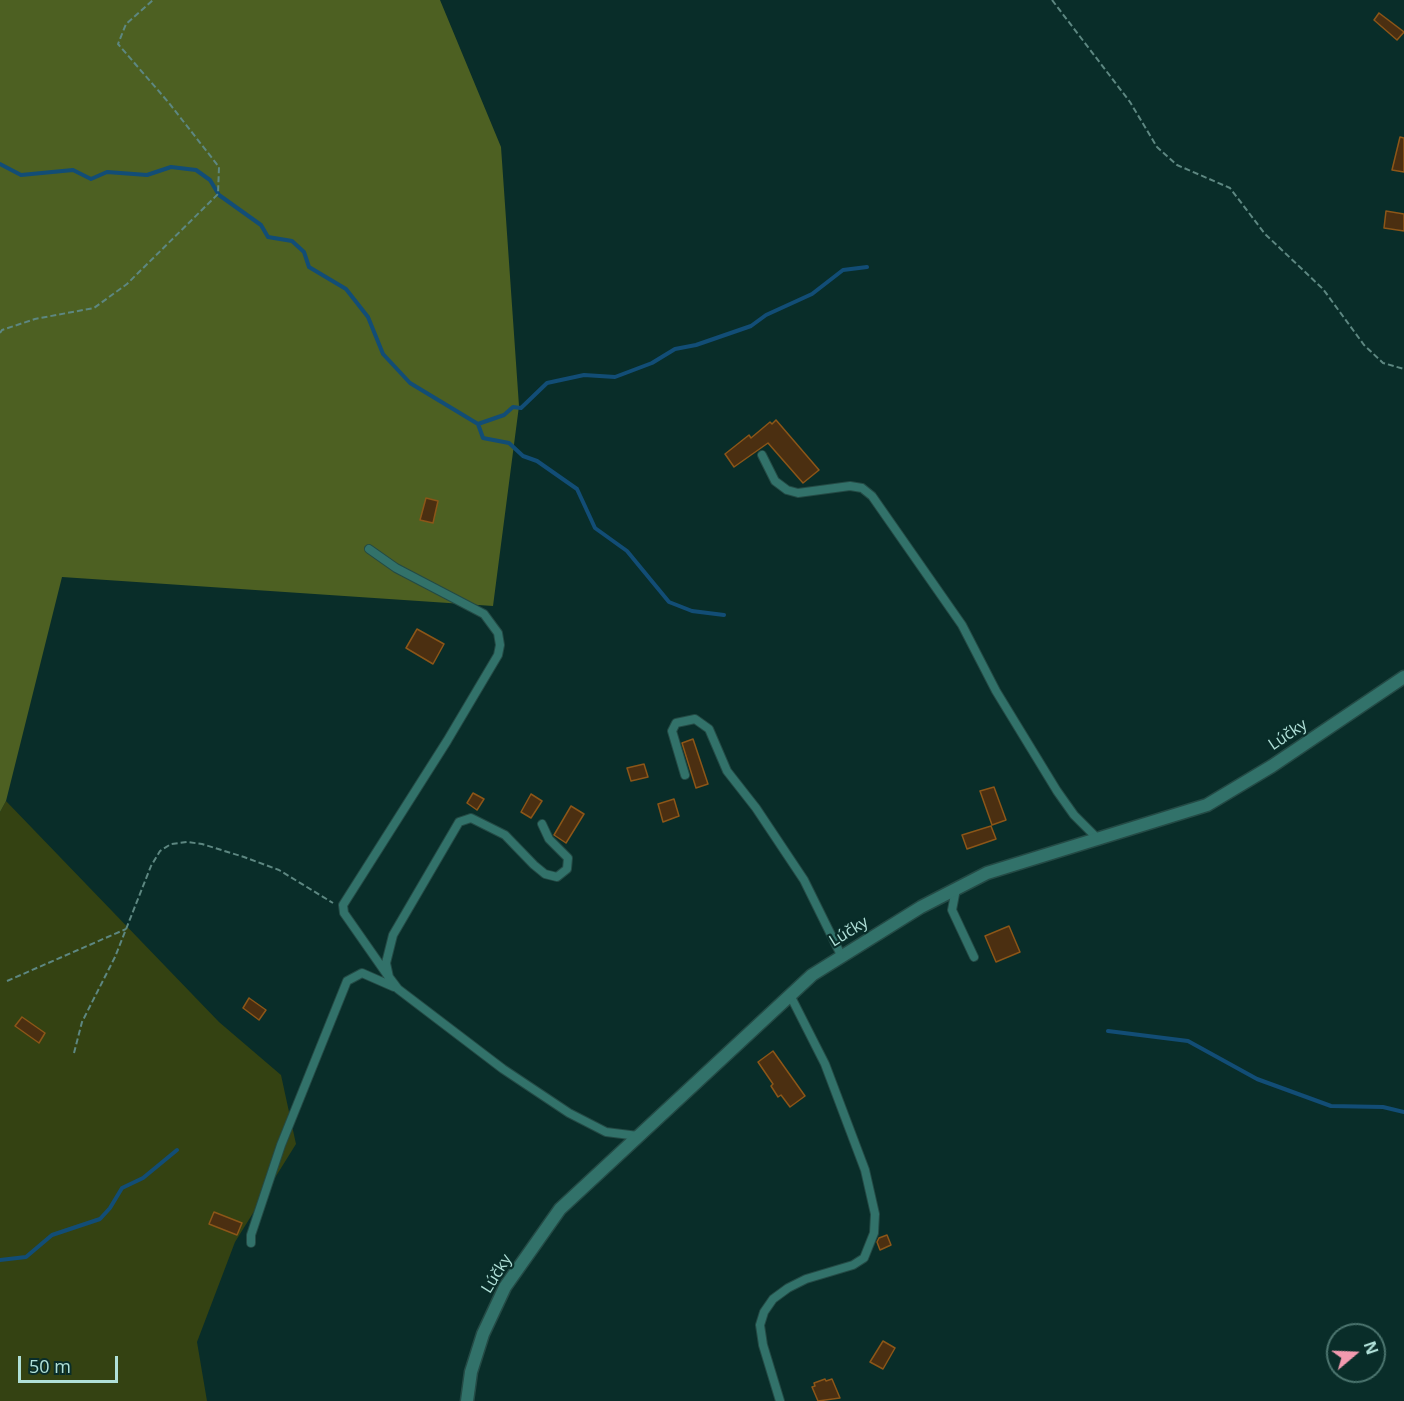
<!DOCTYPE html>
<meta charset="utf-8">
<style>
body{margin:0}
#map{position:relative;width:1404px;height:1401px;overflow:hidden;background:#092d29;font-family:"Open Sans",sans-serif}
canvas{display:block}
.north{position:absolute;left:1326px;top:1323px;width:60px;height:60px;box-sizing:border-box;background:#092d29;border:2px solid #4c756f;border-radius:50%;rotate:71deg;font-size:16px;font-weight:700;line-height:24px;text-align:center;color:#b0e0d8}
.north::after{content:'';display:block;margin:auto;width:21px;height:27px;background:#f29aaf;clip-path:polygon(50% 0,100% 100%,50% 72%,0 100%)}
.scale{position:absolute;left:18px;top:1356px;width:100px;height:27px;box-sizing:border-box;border:3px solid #b0e0d8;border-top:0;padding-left:8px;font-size:18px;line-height:21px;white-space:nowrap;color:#b0e0d8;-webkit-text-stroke:4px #092d29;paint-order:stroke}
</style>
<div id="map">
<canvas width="1404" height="1401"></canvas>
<div class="north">N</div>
<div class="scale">50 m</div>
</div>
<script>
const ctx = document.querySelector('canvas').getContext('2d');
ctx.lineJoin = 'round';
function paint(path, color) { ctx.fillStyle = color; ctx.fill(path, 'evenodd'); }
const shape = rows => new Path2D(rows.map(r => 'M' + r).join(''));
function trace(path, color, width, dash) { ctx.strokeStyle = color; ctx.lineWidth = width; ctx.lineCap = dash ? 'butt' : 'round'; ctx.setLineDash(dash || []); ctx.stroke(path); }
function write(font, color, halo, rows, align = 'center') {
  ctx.font = font + ' "Open Sans",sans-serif'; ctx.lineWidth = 4.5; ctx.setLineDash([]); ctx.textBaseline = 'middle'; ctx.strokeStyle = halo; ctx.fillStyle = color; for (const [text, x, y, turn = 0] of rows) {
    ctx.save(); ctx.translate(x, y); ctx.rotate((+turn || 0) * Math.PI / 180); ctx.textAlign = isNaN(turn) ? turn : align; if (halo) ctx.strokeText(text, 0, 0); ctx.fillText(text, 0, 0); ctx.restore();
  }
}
paint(shape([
 [6,801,219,1022,281,1075,296,1144,235,1242,197,1342,207,1401,0,1401,0,812]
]), '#344212');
paint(shape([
 [0,0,440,0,501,147,519,406,493,606,62,577,6,801,0,812]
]), '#4d6022');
trace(shape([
 [0,164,21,175,73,170,91,179,107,172,147,175,171,167,196,170,210,180,219,195,261,225,268,237,292,241,304,252,309,267,346,289,368,317,383,354,410,383,478,424,504,415,513,407,521,408,547,383,584,375,615,377,652,363,675,349,696,345,751,326,766,315,812,294,843,270,867,267],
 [478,424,483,438,509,443,523,456,537,461,577,489,595,528,627,551,669,602,692,611,724,615],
 [1108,1031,1188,1041,1257,1079,1331,1106,1383,1107,1404,1112],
 [0,1260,26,1257,52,1235,100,1219,110,1208,122,1188,143,1178,177,1150]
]), '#124d76', 4);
const building = shape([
 [1379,13,1404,32,1397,40,1374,20,1379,13],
 [1400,137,1404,138,1404,172,1392,170,1400,137],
 [1386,211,1404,214,1404,231,1384,228,1386,211],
 [776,420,819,470,803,483,768,443,734,467,725,454,749,435,751,438,770,422,772,424,776,420],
 [426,498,438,501,433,523,420,520,426,498],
 [417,629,444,644,433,664,406,648,417,629],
 [693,739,708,784,696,788,682,743,693,739],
 [644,764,648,777,631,781,627,768,644,764],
 [994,787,1006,820,992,825,980,791,994,787],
 [473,793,484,799,477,810,467,803,473,793],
 [531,794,542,801,531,818,521,812,531,794],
 [674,799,679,816,663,822,658,804,674,799],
 [571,806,584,814,566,843,554,835,571,806],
 [991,826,996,839,967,849,962,835,991,826],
 [1009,926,1020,952,996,962,985,936,1009,926],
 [249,998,266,1010,259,1020,243,1008,249,998],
 [22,1017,45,1033,39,1043,15,1026,22,1017],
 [773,1051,805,1096,790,1107,781,1095,778,1097,771,1086,773,1084,758,1062,773,1051],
 [214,1212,242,1223,237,1235,209,1224,214,1212],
 [887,1235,891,1245,880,1250,877,1242,879,1238,887,1235],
 [883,1341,895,1348,883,1369,870,1362,883,1341],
 [825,1379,826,1381,832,1379,840,1398,818,1401,812,1387,815,1386,814,1383,825,1379]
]);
paint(building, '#4b2f11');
trace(building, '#8c5618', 1.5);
const lane = shape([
 [762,455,775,481,787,490,798,493,850,486,862,488,872,496,962,625,996,691,1057,791,1074,815,1099,840],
 [369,549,396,568,484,614,498,633,500,645,498,655,447,741,343,905,344,913,388,976],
 [685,775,672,731,676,723,695,719,709,729,727,771,756,808,804,880,841,955],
 [542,824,549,839,568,858,567,869,557,877,545,874,534,865,505,835,471,818,459,822,393,935,386,963,389,977,398,989,503,1069,569,1113,606,1132,638,1136],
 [956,889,952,910,974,957],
 [251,1243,251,1235,281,1145,347,981,362,973,394,987],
 [780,1401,763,1345,760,1325,764,1312,773,1299,788,1288,806,1279,853,1265,864,1258,874,1233,875,1214,865,1170,825,1064,790,995]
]);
const street = shape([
 [467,1401,471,1372,483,1334,505,1287,560,1209,812,975,921,907,987,873,1207,805,1272,766,1404,677]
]);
trace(lane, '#244a45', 10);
trace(street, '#244a45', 15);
trace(shape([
 [1052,0,1130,102,1157,147,1177,165,1230,188,1265,234,1323,289,1364,345,1383,363,1404,369],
 [0,333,2,330,35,319,94,308,127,284,218,194,219,167,169,103,118,44,126,24,153,0],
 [7,981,126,929],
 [74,1053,82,1022,115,957,151,866,160,851,171,844,187,842,202,844,244,857,279,870,333,903]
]), '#5d8781', 2, [6, 3]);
trace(lane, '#32726a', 8);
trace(street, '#32726a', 12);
write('16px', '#b0e0d8', '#092d29', [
 ["Lúčky",1288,735,-34],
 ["Lúčky",849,932,-32],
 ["Lúčky",497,1274,-58]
]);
</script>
